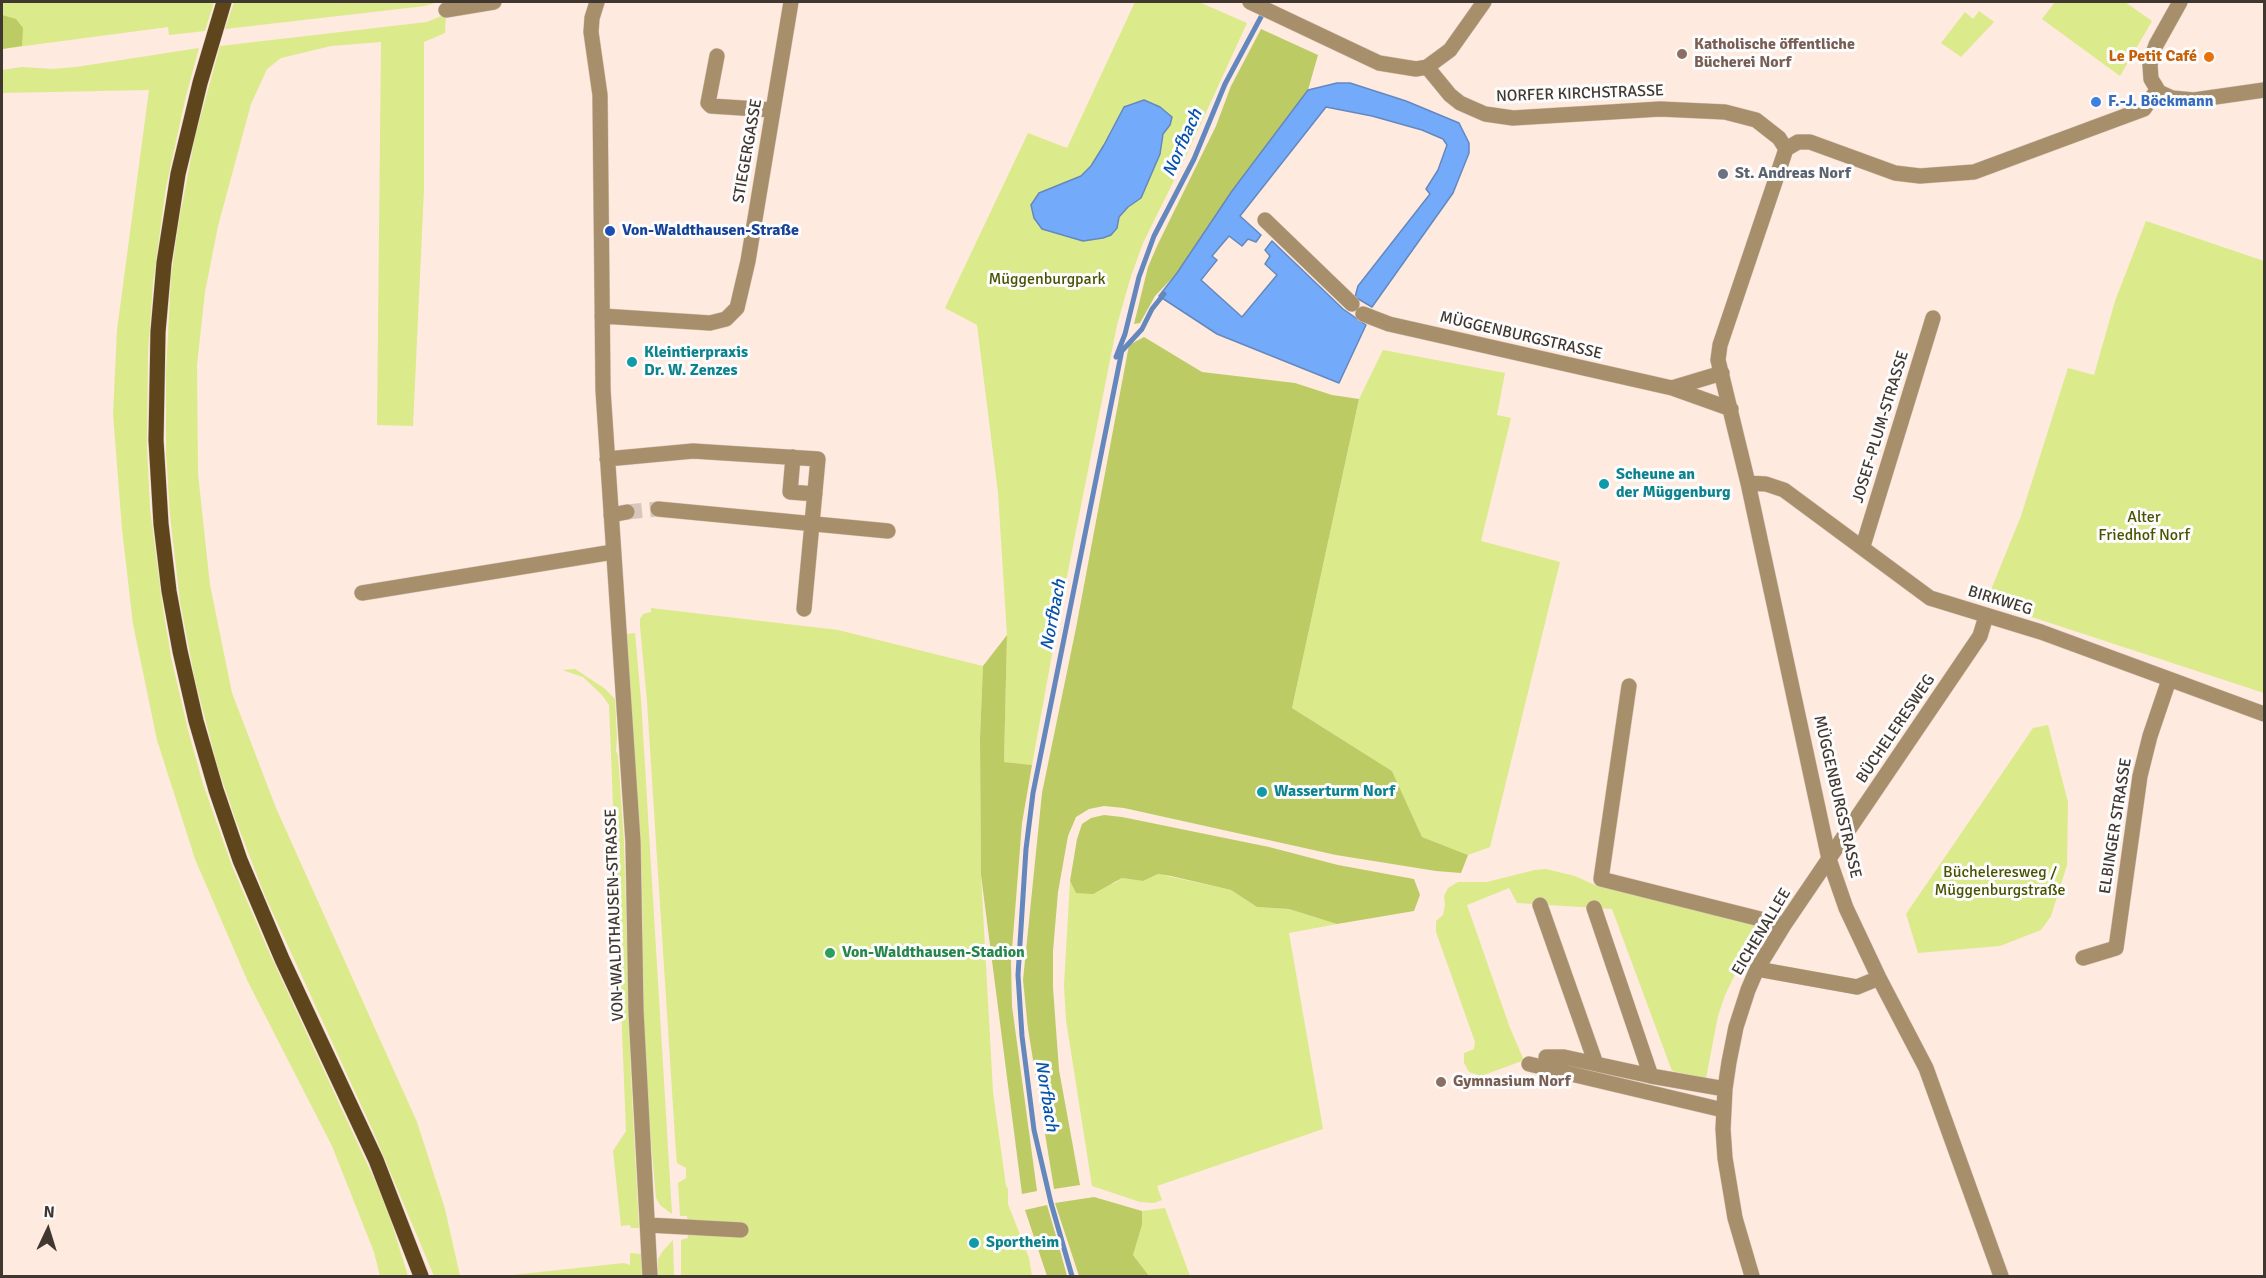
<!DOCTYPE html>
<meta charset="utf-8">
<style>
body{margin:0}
#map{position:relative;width:2266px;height:1278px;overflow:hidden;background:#feeadf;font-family:Signika,sans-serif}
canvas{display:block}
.frame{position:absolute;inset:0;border:3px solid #403731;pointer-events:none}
.north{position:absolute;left:18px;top:1200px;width:60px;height:60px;-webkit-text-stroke:4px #fcfcfc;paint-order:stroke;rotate:4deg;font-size:16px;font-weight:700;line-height:24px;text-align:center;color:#403731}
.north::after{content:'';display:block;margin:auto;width:21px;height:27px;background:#403731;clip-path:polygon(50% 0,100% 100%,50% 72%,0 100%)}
</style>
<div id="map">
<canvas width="2266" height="1278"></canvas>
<div class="frame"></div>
<div class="north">N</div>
</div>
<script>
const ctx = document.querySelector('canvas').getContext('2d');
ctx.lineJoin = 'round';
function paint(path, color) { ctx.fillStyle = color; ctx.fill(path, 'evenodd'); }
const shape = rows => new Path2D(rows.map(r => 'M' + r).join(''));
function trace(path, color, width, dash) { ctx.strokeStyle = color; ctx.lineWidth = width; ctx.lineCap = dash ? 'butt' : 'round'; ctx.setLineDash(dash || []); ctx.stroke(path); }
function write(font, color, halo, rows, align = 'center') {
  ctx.font = font + ' Signika,sans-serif'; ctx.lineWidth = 6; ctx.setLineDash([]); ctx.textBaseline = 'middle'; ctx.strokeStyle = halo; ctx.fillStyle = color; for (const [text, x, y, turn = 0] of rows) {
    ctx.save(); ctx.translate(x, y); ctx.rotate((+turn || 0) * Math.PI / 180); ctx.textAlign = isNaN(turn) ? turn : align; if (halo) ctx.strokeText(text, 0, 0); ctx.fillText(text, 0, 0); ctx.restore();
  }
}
paint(shape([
 [2,2,214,2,205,31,169,35,168,27,2,49],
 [234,2,438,2,425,6,225,29],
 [1135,2,1199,2,1247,23,1187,154,1143,243,1131,276,1117,325,1059,616,1032,765,1004,762,1007,635,998,493,977,325,945,308,1028,133,1067,148],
 [2055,2,2125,2,2152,21,2120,76,2042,19],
 [1979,11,1994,22,1961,57,1941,43,1965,12,1973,19],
 [446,14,445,33,424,42,424,189,413,426,377,425,381,42,331,46,281,58,267,69,251,104,218,226,205,292,197,365,198,474,210,585,232,693,276,808,417,1122,445,1209,460,1276,434,1276,373,1131,265,896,236,821,218,768,195,680,180,602,170,515,166,453,166,372,171,277,178,226,195,137,220,46,427,22],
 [199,48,186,96,166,187,153,284,148,352,147,446,150,508,162,602,171,657,188,730,203,784,232,866,269,952,376,1183,391,1221,408,1276,380,1276,374,1252,332,1146,248,982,195,859,157,740,133,624,122,529,113,414,117,330,149,90,2,93,2,70,22,67,52,69,76,67],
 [2146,221,2264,261,2264,693,1986,602,2021,516,2068,368,2094,375,2115,301],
 [1383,350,1505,373,1497,415,1511,418,1481,541,1560,562,1490,847,1468,855,1422,837,1392,771,1292,708,1359,399],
 [651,608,838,630,983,666,980,738,981,875,993,1092,1006,1186,1008,1189,1008,1204,1029,1258,1032,1276,681,1276,681,1240,688,1238,687,1216,680,1216,678,1183,686,1178,686,1168,677,1163,676,1153,647,702,640,626,640,619,643,614,651,612],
 [635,633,641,700,672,1214,660,1205,656,1198,648,1108,644,1037,642,883,627,634],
 [575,669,604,688,615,699,617,737,616,751,618,755,624,842,631,1077,639,1228,631,1228,630,1225,621,1226,613,1151,626,1131,609,705,602,695,583,677,562,670],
 [2048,725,2068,802,2067,865,2051,916,2041,930,2000,946,1918,953,1906,914,2033,728],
 [1546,869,1575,876,1597,886,1749,921,1759,925,1725,995,1718,1016,1706,1078,1672,1071,1612,909,1517,903,1509,888,1467,905,1510,1028,1523,1058,1522,1061,1481,1076,1469,1072,1464,1063,1464,1053,1474,1049,1475,1042,1436,932,1436,921,1443,915,1445,905,1444,896,1448,888,1458,882,1487,882,1535,870],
 [1158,874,1231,890,1257,907,1289,909,1337,924,1289,933,1323,1129,1157,1186,1162,1200,1154,1203,1140,1202,1092,1186,1066,1020,1064,986,1070,881,1076,893,1115,883,1122,878,1143,881],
 [1165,1208,1190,1276,1149,1276,1133,1255,1142,1225,1142,1211],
 [673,1240,674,1276,658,1276,658,1259,662,1252],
 [630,1253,641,1254,642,1276,503,1276,624,1263,630,1265]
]), '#dbea8b');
paint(shape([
 [2,15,16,19,23,28,22,46,2,49],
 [1261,29,1318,55,1308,90,1232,191,1177,273,1155,296,1140,323,1134,324,1148,267,1157,246,1216,126,1231,86],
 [1144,337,1202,372,1295,383,1332,395,1359,399,1292,708,1392,771,1422,837,1468,855,1461,873,1436,871,1336,855,1124,808,1104,806,1089,809,1076,817,1068,836,1058,892,1053,951,1053,988,1059,1070,1080,1185,1054,1189,1028,1029,1023,980,1042,793,1076,628,1129,345],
 [1007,635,1004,762,1032,765,1022,823,1011,962,1012,1006,1037,1191,1022,1194,981,875,980,738,983,666],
 [1104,815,1122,817,1269,847,1338,865,1414,879,1420,895,1414,911,1337,924,1289,909,1257,907,1231,890,1171,876,1158,874,1143,881,1122,878,1093,894,1076,893,1070,881,1077,839,1082,824,1091,818],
 [1094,1197,1142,1211,1142,1225,1133,1255,1149,1276,1079,1276,1055,1203],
 [1047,1205,1056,1236,1067,1276,1047,1276,1025,1210]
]), '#bccb64');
const water = shape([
 [1337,83,1350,83,1406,101,1459,123,1469,143,1469,153,1453,193,1372,307,1355,297,1358,286,1430,194,1426,189,1438,170,1447,145,1443,139,1422,130,1372,116,1326,107,1240,216,1261,235,1256,242,1248,239,1242,246,1229,236,1212,256,1217,260,1201,280,1242,317,1277,275,1265,264,1270,256,1265,250,1272,241,1343,309,1366,325,1339,383,1217,334,1159,296,1177,273,1232,191,1308,90,1337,83],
 [1144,100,1160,107,1172,117,1170,125,1163,134,1160,154,1141,198,1128,207,1119,217,1117,228,1111,235,1103,238,1083,241,1042,229,1034,218,1031,205,1039,193,1081,176,1091,166,1104,145,1124,107,1144,100]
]);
paint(water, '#73abfa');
trace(water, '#6488be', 1.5);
trace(shape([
 [1120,353,1142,329,1152,309,1164,294],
 [1072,1276,1051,1203,1034,1130,1022,1036,1018,975,1026,849,1033,793,1122,350,1116,357,1125,334,1139,277,1154,236,1194,159,1225,84,1269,2]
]), '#6488be', 5);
trace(shape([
 [627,512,658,509]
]), '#d8c6bc', 15, [15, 8]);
const minor = shape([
 [597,2,592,18,591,32,600,95,603,390,633,842,636,1011,650,1276],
 [1250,2,1379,63,1416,69,1427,67,1450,50,1484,2],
 [2180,2,2156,45,2152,56,2150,65,2151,79,2159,92,2172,98,2194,100,2264,90],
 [446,10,494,2],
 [717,56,708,103,711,106,773,110],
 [1427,67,1450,95,1460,103,1485,114,1513,118,1660,109,1725,112,1756,120,1779,138,1786,149],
 [1786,149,1720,345,1718,360,1748,483,1829,859,1846,908,1879,978,1926,1068,2001,1276],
 [1786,149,1798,142,1810,142,1895,173,1920,176,1974,172,2144,109,2157,90],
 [1265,220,1352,304],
 [1363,314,1389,324,1672,388,1722,373],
 [602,316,710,323,726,319,737,308,748,261,791,2],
 [1672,388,1731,409],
 [793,457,790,492,815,494],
 [607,459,693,451,818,459,804,609],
 [1748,483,1766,484,1784,490,1930,598,2041,632,2264,714],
 [658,509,888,531],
 [611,515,627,512],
 [1863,546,1933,318],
 [362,593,613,552],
 [1629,686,1601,879,1784,925],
 [1540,905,1596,1064],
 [1594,908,1651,1076,1725,1089],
 [2083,958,2116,948,2140,776,2150,736,2169,680],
 [1757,969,1857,987,1879,978],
 [1546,1057,1564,1057,1651,1076],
 [1529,1064,1723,1110],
 [648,1225,741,1230],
 [1752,1276,1735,1218,1725,1158,1723,1129,1725,1089,1729,1062,1736,1027,1748,990,1757,969,1784,925,1980,636,1986,616]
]);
const major = shape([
 [224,2,200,83,178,174,164,263,158,332,156,440,161,524,169,591,180,651,196,721,216,790,240,860,282,959,376,1160,421,1276]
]);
trace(minor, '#d8c6bc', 16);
trace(major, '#d8c6bc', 16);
trace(minor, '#a88f6b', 15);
trace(major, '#5e451c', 15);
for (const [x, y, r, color] of [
 [1682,54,6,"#8d6e63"],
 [2209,57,6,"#e8710a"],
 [2096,102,6,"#3f7fe0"],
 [1723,174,6,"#6b7280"],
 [610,231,6,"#1a4fb4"],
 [632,362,6,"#0f9aa8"],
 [1604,484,6,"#0f9aa8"],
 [1262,792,6,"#0f9aa8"],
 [830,953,6,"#2e9e5b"],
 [1441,1082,6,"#8d6e63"],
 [974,1243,6,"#0f9aa8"]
]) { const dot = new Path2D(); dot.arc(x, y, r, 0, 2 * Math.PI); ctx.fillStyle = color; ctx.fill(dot); trace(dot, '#fcfcfc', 2); }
write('bold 16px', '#785e54', '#fcfcfc', [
 ["Katholische öffentliche",1694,45],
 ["Bücherei Norf",1694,63],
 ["Gymnasium Norf",1453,1082]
], 'left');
write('bold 16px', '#c56008', '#fcfcfc', [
 ["Le Petit Café",2197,57]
], 'right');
write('16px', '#403731', '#fcfcfc', [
 ["NORFER KIRCHSTRASSE",1580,94,-2],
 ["STIEGERGASSE",748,151,-80],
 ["MÜGGENBURGSTRASSE",1521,336,13],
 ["JOSEF-PLUM-STRASSE",1881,427,-73],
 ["BIRKWEG",2000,601,17],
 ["BÜCHELERESWEG",1896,729,-56],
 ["MÜGGENBURGSTRASSE",1837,797,77],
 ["ELBINGER STRASSE",2116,826,-81],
 ["VON-WALDTHAUSEN-STRASSE",615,915,-92],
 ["EICHENALLEE",1762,932,-59]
]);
write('bold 16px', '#366cbe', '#fcfcfc', [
 ["F.-J. Böckmann",2108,102]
], 'left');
write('bold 16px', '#5b616d', '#fcfcfc', [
 ["St. Andreas Norf",1735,174]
], 'left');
write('bold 16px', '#164399', '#fcfcfc', [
 ["Von-Waldthausen-Straße",622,231]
], 'left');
write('16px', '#495200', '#fcfcfc', [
 ["Müggenburgpark",1047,280],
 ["Alter",2144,518],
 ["Friedhof Norf",2144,536],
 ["Bücheleresweg /",2000,873],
 ["Müggenburgstraße",2000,891]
]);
write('bold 16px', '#0d838f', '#fcfcfc', [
 ["Kleintierpraxis",644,353],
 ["Dr. W. Zenzes",644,371],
 ["Scheune an",1616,475],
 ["der Müggenburg",1616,493],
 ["Wasserturm Norf",1274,792],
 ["Sportheim",986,1243]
], 'left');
write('bold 16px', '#27864d', '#fcfcfc', [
 ["Von-Waldthausen-Stadion",842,953]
], 'left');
write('italic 18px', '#0652ac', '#fcfcfc', [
 ["Norfbach",1183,143,-66],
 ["Norfbach",1054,615,-79],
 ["Norfbach",1046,1096,81]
]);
</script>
